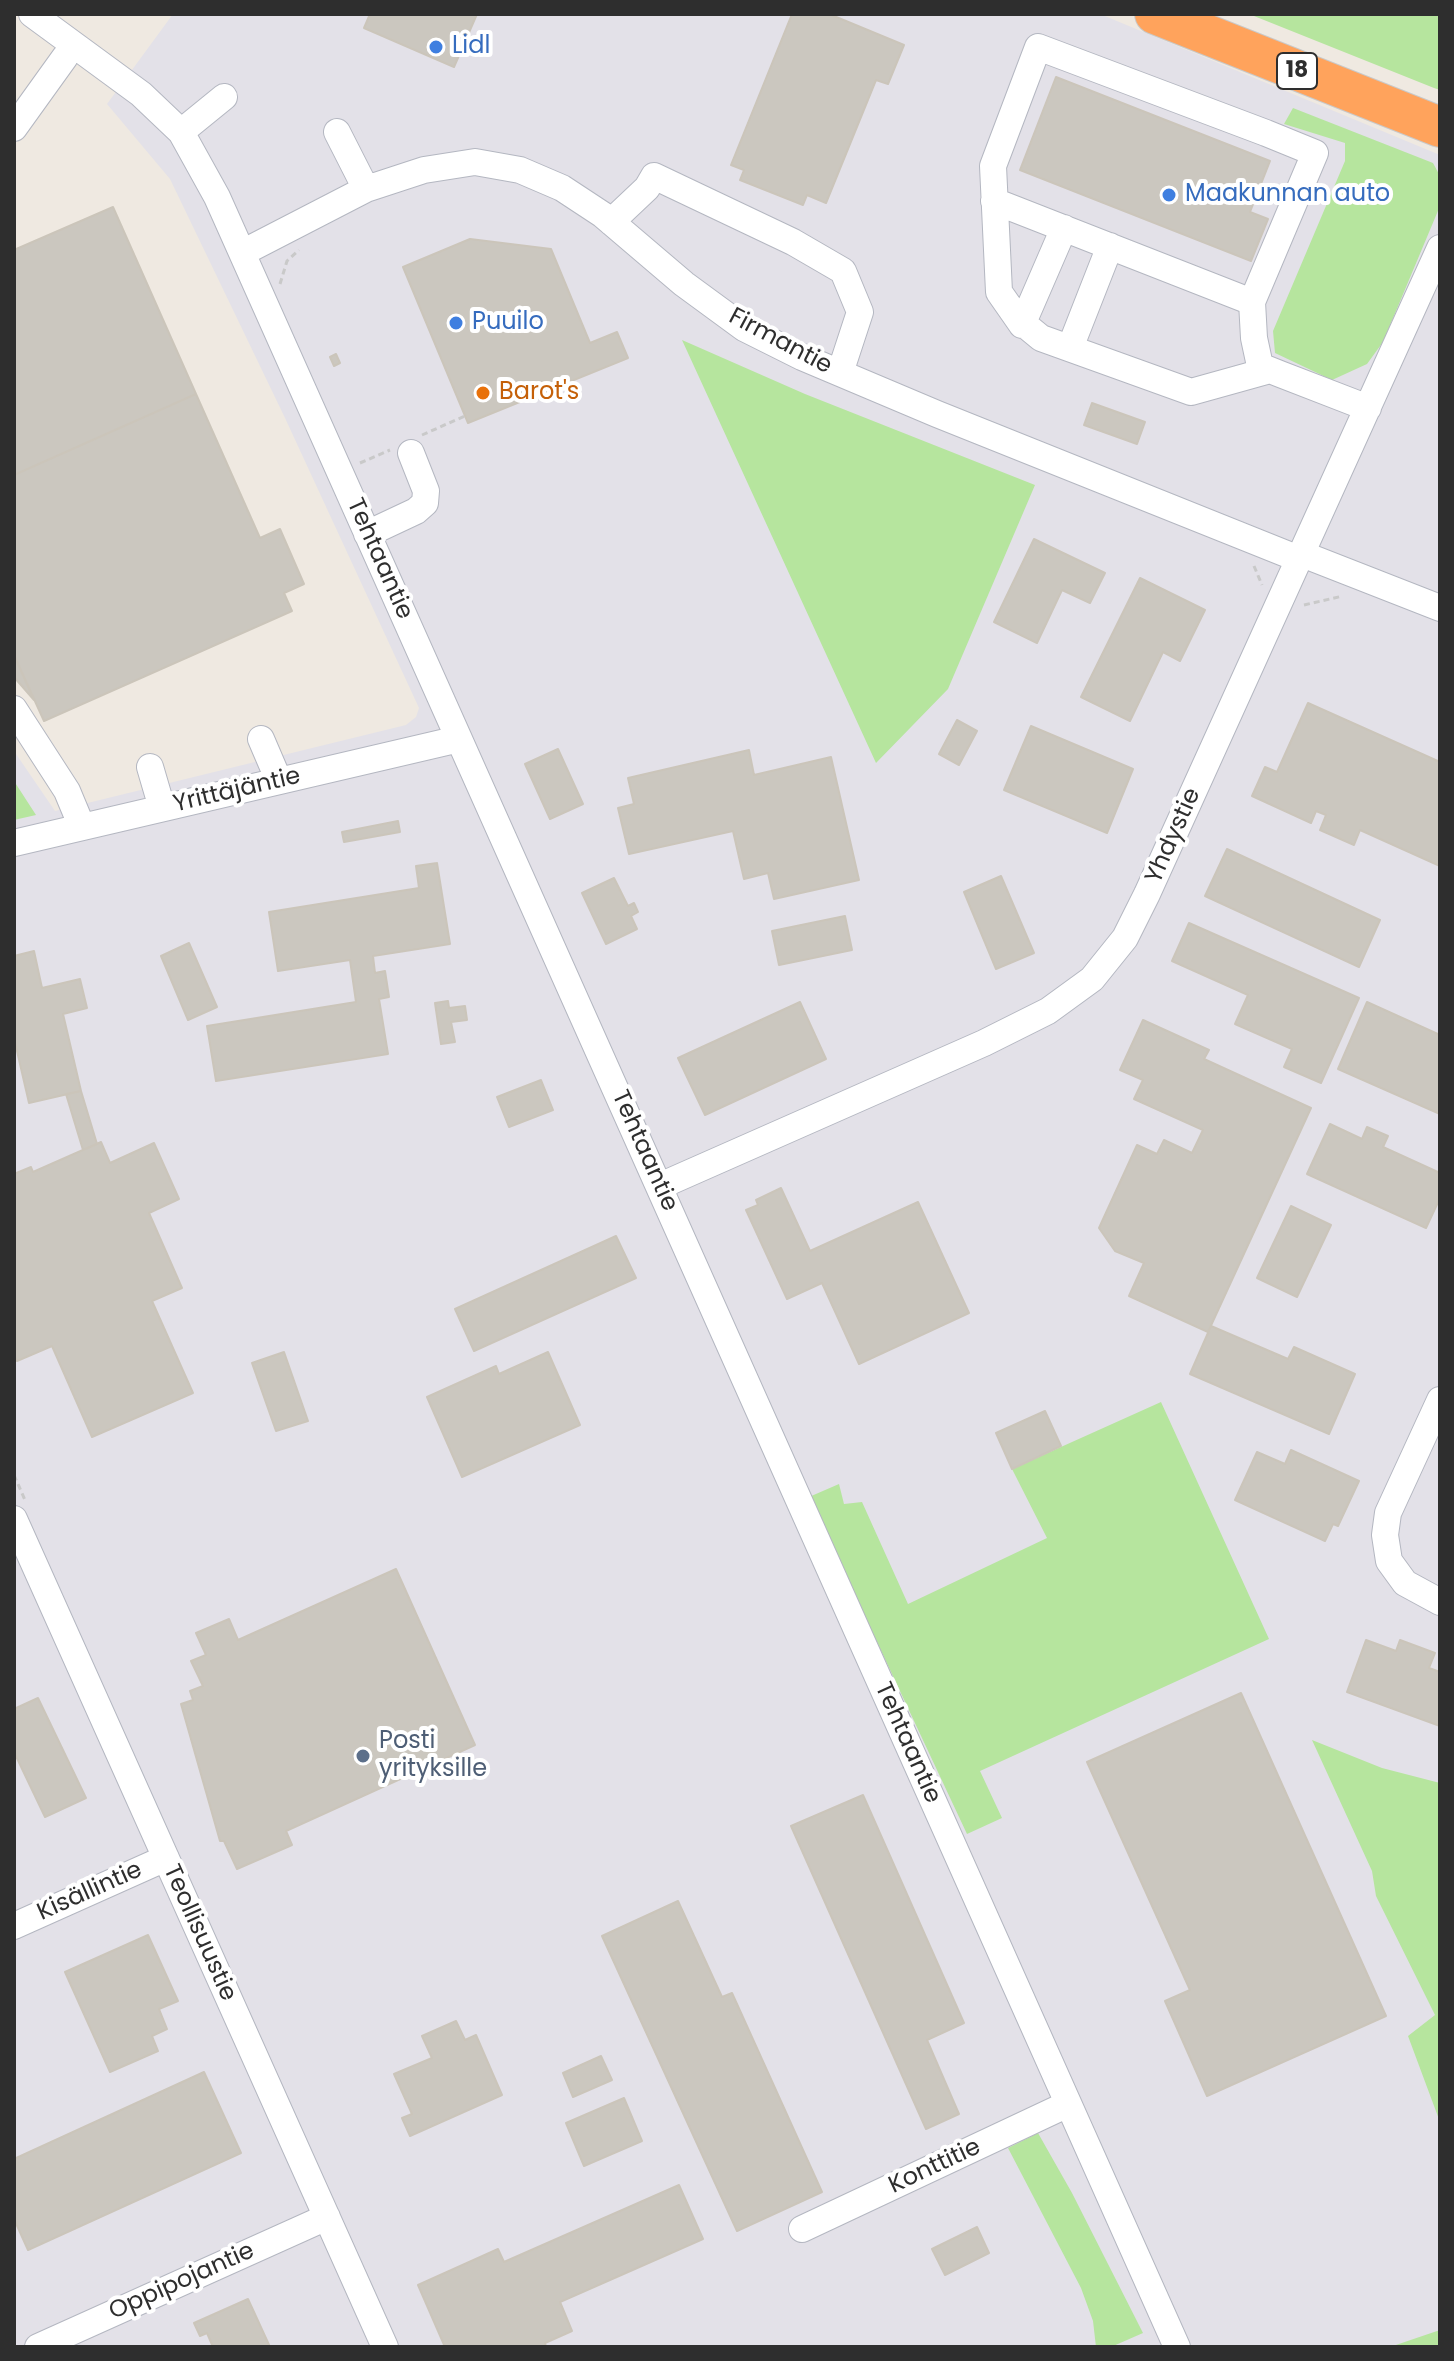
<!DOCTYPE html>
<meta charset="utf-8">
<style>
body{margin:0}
#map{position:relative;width:1454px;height:2361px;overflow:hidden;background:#efe9e1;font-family:Poppins,sans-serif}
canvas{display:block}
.frame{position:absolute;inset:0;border:16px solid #2e2e2e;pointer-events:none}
</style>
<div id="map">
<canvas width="1454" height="2361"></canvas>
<div class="frame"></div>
</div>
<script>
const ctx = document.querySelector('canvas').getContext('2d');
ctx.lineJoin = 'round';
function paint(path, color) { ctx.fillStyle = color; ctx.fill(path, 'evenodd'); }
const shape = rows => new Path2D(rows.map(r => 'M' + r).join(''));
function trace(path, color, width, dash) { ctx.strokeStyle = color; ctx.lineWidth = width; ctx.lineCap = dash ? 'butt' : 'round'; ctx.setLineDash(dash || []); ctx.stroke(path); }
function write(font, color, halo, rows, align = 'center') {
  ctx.font = font + ' Poppins,sans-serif'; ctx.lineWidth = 8; ctx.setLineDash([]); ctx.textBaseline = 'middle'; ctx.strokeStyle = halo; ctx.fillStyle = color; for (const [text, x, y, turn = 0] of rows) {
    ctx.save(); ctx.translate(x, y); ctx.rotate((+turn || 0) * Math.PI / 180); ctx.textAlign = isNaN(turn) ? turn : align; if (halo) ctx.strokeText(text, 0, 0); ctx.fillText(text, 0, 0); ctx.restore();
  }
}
paint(shape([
 [173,14,1100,14,1440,155,1440,2347,14,2347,14,751,55,811,406,725,416,717,419,708,285,418,170,179,107,104]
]), '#e3e1e8');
paint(shape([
 [1249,14,1440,14,1440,90,1434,88],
 [1293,108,1433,163,1440,176,1440,206,1383,342,1367,364,1332,380,1275,353,1273,331,1345,161,1345,143,1284,124],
 [682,340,805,394,1035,485,948,689,876,763],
 [14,781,36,815,14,820],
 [1161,1402,1269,1639,980,1771,1002,1818,967,1834,809,1497,839,1484,844,1504,862,1502,908,1604,1047,1538,1012,1469],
 [1312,1740,1382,1768,1440,1783,1440,2122,1408,2036,1435,2015,1376,1896,1372,1871],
 [1038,2133,1072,2193,1143,2333,1111,2347,1096,2347,1093,2321,1081,2288,1008,2148],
 [1440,2330,1440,2347,1390,2347]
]), '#b6e59e');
const building = shape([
 [370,14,477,14,454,67,364,28,370,14],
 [792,14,829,14,904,45,888,84,876,80,826,203,807,195,803,205,740,180,744,170,731,165,792,14],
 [1056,77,1270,161,1250,212,1268,219,1251,261,1020,170,1056,77],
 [113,207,196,394,14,475,14,250,113,207],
 [470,239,551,249,590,343,617,332,628,358,468,423,403,267,470,239],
 [336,354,340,363,334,366,330,357,336,354],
 [196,394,260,538,280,529,304,584,284,593,292,611,44,721,14,655,14,475,196,394],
 [1092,403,1145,422,1137,444,1084,425,1092,403],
 [1034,539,1105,573,1090,603,1062,590,1037,643,994,622,1034,539],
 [1140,578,1205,610,1180,661,1163,652,1130,721,1081,697,1140,578],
 [14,655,34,700,14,677,14,655],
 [1308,703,1440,762,1440,866,1360,830,1354,845,1320,830,1326,815,1316,811,1311,823,1252,796,1265,767,1277,772,1308,703],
 [957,720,977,731,959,765,939,754,957,720],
 [1031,726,1133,769,1107,833,1004,790,1031,726],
 [558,749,583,804,550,819,525,764,558,749],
 [749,750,754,775,831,757,859,880,774,899,768,873,744,879,733,831,629,854,618,808,634,804,628,778,749,750],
 [398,821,400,832,344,842,342,832,398,821],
 [1227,849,1380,920,1359,967,1205,896,1227,849],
 [437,863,450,944,373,956,375,973,385,971,389,997,379,999,388,1054,216,1081,207,1026,356,1002,350,960,278,971,269,912,419,888,416,866,437,863],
 [1001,876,1034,953,996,969,964,892,1001,876],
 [614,878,628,906,634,903,638,912,631,916,637,929,606,944,582,893,614,878],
 [845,916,852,950,779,965,772,931,845,916],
 [1189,923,1359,998,1321,1083,1284,1067,1292,1049,1235,1024,1248,995,1172,961,1189,923],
 [189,943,217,1007,188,1020,161,956,189,943],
 [34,951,42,988,80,979,87,1008,63,1014,81,1091,29,1103,14,1038,14,956,34,951],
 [448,1001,449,1008,465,1006,467,1020,451,1022,455,1042,441,1044,435,1003,448,1001],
 [800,1002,826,1059,705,1115,678,1058,800,1002],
 [1367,1002,1440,1035,1440,1114,1338,1069,1367,1002],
 [1143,1020,1209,1050,1204,1059,1311,1108,1208,1332,1129,1296,1144,1263,1115,1251,1099,1228,1137,1145,1157,1154,1164,1140,1192,1153,1203,1130,1134,1099,1143,1080,1120,1070,1143,1020],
 [541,1080,553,1110,509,1127,497,1097,541,1080],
 [81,1091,97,1144,83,1150,66,1094,81,1091],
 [1330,1124,1362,1139,1367,1127,1388,1136,1383,1147,1440,1173,1440,1198,1426,1228,1307,1174,1330,1124],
 [101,1142,110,1163,154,1143,179,1199,149,1213,182,1288,152,1301,193,1393,92,1437,52,1346,17,1361,14,1355,14,1174,31,1167,33,1172,101,1142],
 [781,1188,810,1251,918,1202,969,1313,859,1364,822,1283,787,1299,746,1210,758,1205,756,1200,781,1188],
 [1291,1206,1331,1225,1297,1297,1257,1278,1291,1206],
 [616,1236,636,1278,474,1351,455,1309,616,1236],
 [1211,1326,1288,1359,1294,1347,1355,1374,1329,1434,1190,1374,1211,1326],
 [284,1352,308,1421,276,1431,252,1363,284,1352],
 [548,1352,580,1425,462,1477,427,1397,496,1366,499,1374,548,1352],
 [1045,1411,1061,1446,1012,1469,996,1433,1045,1411],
 [1291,1450,1359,1481,1338,1526,1333,1524,1325,1541,1235,1500,1257,1452,1285,1464,1291,1450],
 [396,1569,475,1745,286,1831,292,1845,237,1869,224,1841,220,1841,181,1704,193,1700,190,1691,203,1686,191,1661,206,1655,196,1633,229,1619,238,1640,396,1569],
 [1366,1640,1396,1651,1400,1640,1435,1653,1429,1668,1440,1672,1440,1726,1347,1692,1366,1640],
 [1241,1693,1386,2016,1207,2096,1165,2001,1190,1990,1087,1762,1241,1693],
 [38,1698,86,1798,45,1817,14,1752,14,1709,38,1698],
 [863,1795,964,2023,927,2040,959,2114,926,2129,791,1826,863,1795],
 [678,1901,722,1997,732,1993,822,2192,737,2231,602,1936,678,1901],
 [148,1935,178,2001,159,2009,167,2029,152,2036,158,2051,110,2072,65,1972,148,1935],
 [456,2021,465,2040,476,2035,502,2095,410,2136,402,2118,412,2114,394,2074,432,2058,422,2036,456,2021],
 [601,2056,612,2080,573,2097,563,2073,601,2056],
 [204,2072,241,2153,28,2250,14,2219,14,2159,204,2072],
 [624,2098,642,2141,584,2166,566,2123,624,2098],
 [679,2185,703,2239,560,2302,572,2331,545,2343,546,2347,445,2347,418,2285,498,2249,504,2262,679,2185],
 [977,2227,989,2253,945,2275,932,2249,977,2227],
 [248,2299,270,2347,213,2347,207,2333,200,2336,194,2323,248,2299]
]);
paint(building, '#cbc7bf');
trace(building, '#cbc5ba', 2);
const minor = shape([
 [32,14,141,94,181,132,217,197,1177,2347],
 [14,128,65,57],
 [181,132,224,97],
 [337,132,366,189],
 [994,201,1252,302],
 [611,222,647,188,654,176,793,242,843,271,860,312,840,373],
 [242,253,366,189,424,170,475,162,520,170,562,188,603,215,684,284,744,328,802,357,937,414,1299,559],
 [1022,325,1064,228],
 [1070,348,1110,246],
 [1270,370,1191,392,1041,338,1024,324,1022,325,999,292,993,166,1038,47,1266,133,1315,153,1252,302,1254,338,1260,366,1280,374,1368,408],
 [367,534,416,511,425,503,426,491,411,453],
 [1302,554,1440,608],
 [14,709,67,791,82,827],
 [261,739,279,781],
 [150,767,162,808],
 [14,843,459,739],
 [660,1186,984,1043,1048,1011,1092,979,1125,938,1147,894,1440,248],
 [1440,1400,1388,1513,1385,1535,1389,1561,1405,1583,1440,1602],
 [14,1519,385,2347],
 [14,1926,166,1858],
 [802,2229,1068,2104],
 [38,2347,327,2217]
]);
const highway = shape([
 [1155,14,1440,127]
]);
trace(minor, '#b4b7c1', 28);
trace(highway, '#c9c9c9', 42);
trace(shape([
 [280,284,287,261,299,250],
 [422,435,465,416],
 [360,463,390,450],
 [1254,566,1262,585],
 [1304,605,1343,596],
 [14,1475,25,1500]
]), '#c9c9c9', 3, [6, 4]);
trace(minor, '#fff', 26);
trace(highway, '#ffa35c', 40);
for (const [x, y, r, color] of [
 [436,47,8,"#3f7fe0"],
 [1169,195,8,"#3f7fe0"],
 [456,323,8,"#3f7fe0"],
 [483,393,8,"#e8710a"],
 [363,1756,8,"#5c6f8a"]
]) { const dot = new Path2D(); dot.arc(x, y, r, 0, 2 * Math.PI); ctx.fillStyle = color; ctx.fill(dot); trace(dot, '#fff', 3); }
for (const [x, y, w] of [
 [1297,71,40]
]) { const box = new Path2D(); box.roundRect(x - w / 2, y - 18, w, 36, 6); ctx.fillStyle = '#fff'; ctx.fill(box); trace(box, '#2e2e2e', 2); }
write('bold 22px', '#2e2e2e', null, [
 ["18",1297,71]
]);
write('24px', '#366cbe', '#fff', [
 ["Lidl",452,47],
 ["Maakunnan auto",1185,195],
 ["Puuilo",472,323]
], 'left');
write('24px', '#2e2e2e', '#fff', [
 ["Firmantie",780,342,28],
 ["Tehtaantie",379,559,66],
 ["Yrittäjäntie",237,791,-13],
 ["Yhdystie",1174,836,-66],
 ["Tehtaantie",644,1151,66],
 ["Tehtaantie",907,1743,66],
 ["Kisällintie",90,1892,-24],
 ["Teollisuustie",199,1933,66],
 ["Konttitie",935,2167,-25],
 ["Oppipojantie",182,2282,-24]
]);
write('24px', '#c56008', '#fff', [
 ["Barot's",499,393]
], 'left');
write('24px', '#4e5e75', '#fff', [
 ["Posti",379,1742],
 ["yrityksille",379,1770]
], 'left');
</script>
